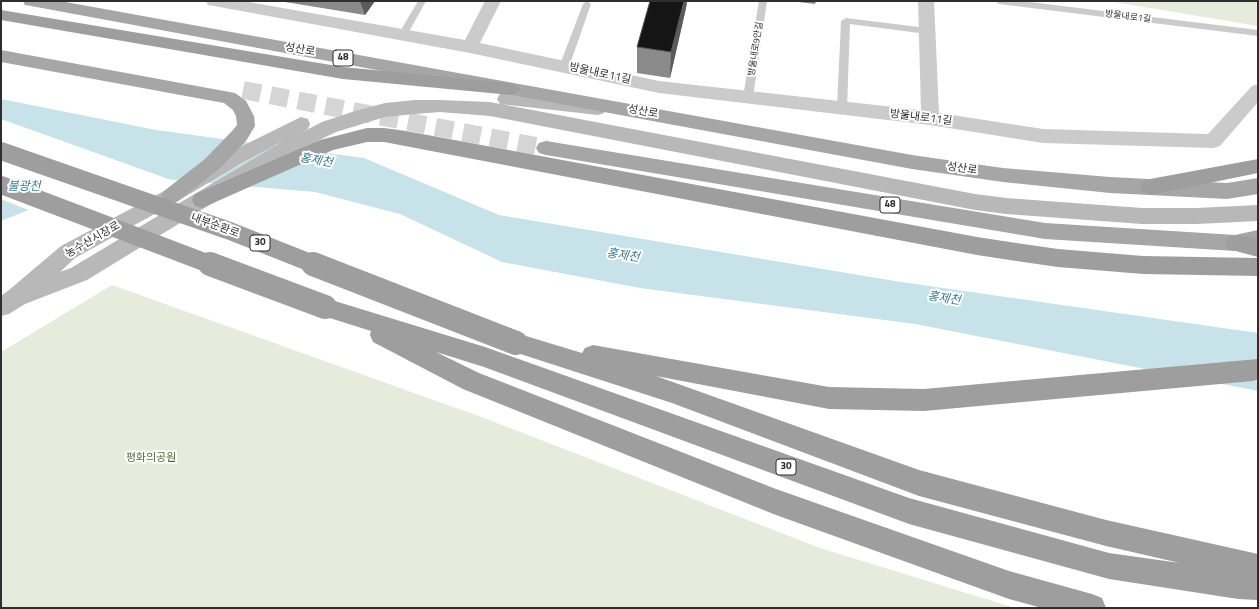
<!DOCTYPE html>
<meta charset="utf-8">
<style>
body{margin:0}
#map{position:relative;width:1259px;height:609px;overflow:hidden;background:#fff;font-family:"Titillium Web",sans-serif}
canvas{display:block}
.frame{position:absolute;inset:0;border:2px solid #2e2e2e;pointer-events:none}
</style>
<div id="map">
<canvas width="1259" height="609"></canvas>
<div class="frame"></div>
</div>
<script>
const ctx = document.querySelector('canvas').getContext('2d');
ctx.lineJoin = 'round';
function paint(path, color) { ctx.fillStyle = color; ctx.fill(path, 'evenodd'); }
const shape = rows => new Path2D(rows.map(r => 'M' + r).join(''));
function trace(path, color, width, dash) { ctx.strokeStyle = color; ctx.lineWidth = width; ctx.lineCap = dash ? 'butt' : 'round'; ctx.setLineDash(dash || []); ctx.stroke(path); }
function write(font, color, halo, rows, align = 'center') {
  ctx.font = font + ' "Titillium Web","Noto Sans KR",sans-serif'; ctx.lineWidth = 4; ctx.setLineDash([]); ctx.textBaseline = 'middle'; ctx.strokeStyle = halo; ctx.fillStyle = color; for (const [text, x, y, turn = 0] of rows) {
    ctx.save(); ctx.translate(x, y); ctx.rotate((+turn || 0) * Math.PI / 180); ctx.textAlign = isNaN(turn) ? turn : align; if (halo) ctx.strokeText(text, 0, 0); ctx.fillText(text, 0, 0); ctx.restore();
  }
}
paint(shape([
 [1108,1,1258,1,1258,26],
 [112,285,484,418,820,548,1015,608,1,608,1,352]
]), '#e6ebdc');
paint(shape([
 [1,99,156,130,364,158,499,215,901,282,1258,333,1258,391,915,324,640,288,502,262,400,214,315,192,116,175,1,221]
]), '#c8e2ea');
paint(shape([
 [1,119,174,181,117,177,31,211,1,199]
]), '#fff');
trace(shape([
 [243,90,546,148]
]), '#d5d5d5', 18, [18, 10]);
paint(shape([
 [418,1,426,1,406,37,400,37,398,35,418,1],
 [587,1,591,4,569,67,567,69,561,69,559,67,583,4,587,1],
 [759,1,767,1,753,97,748,100,743,97,759,1],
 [995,1,1022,1,1258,30,1258,36,999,4,995,1],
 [846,18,927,28,932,31,927,34,850,24,847,108,842,112,837,108,841,21,846,18]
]), '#cbcbcb');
paint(shape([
 [206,1,243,1,465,40,485,1,501,1,480,43,659,81,921,110,918,1,934,1,939,113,1043,129,1208,134,1252,86,1258,84,1258,102,1220,146,1213,148,1043,143,930,125,659,93,470,53,214,6,208,5,206,1]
]), '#cbcbcb');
paint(shape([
 [506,93,598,101,604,103,607,108,604,113,598,115,500,104,497,99,500,94,506,93],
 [415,100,440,100,490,102,975,194,1006,198,1142,208,1197,208,1258,205,1258,221,1197,224,1142,224,1006,214,975,210,490,116,440,112,415,114,385,117,336,132,301,149,87,280,25,304,9,314,1,316,1,296,9,290,61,246,164,191,226,154,301,117,308,119,310,124,308,129,295,136,322,122,355,111,385,103,415,100],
 [283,141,71,268,60,272,75,258,178,201,240,164,283,141]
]), '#b8b8b8');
paint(shape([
 [23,1,60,1,912,155,1003,168,1110,177,1227,183,1258,178,1258,194,1227,199,1110,193,1003,182,912,169,31,6,25,5,23,1],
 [1,50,235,93,246,101,254,116,255,126,246,141,219,169,178,201,171,204,164,201,161,196,164,191,205,159,232,131,237,125,236,116,233,110,224,103,1,62,1,50],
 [546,141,1045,223,1235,235,1258,230,1258,246,1235,251,1045,239,546,155,539,153,536,148,539,143,546,141]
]), '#a6a6a6');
paint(shape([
 [1,10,343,67,511,83,517,85,520,89,517,93,511,95,343,79,1,20,1,10],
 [367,128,384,128,406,131,977,237,1023,244,1058,249,1143,256,1258,258,1258,276,1143,274,1058,267,1023,262,977,255,384,142,367,142,333,150,202,208,195,206,192,200,195,194,320,140,367,128],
 [1258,159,1258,173,1150,195,1143,192,1140,187,1143,182,1150,179,1258,159],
 [1235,235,1258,239,1258,257,1228,249,1225,243,1228,237,1235,235],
 [325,298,485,347,909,498,1109,553,1180,563,1106,546,919,496,672,403,508,350,505,343,508,336,516,333,582,353,585,348,593,345,829,387,924,389,1258,359,1258,379,1253,381,924,411,829,409,656,376,919,470,1106,520,1258,554,1258,600,1238,599,1109,579,909,524,484,367,436,352,479,373,776,489,1009,571,1092,594,1102,598,1106,608,1042,608,1009,599,776,515,463,389,373,342,370,335,371,331,317,314,314,307,317,300,325,298]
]), '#9e9e9e');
trace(shape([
 [1,151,230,231,316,265],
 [1,185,212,265]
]), '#9e9e9e', 18);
trace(shape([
 [210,264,325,307],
 [313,264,516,343]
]), '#9e9e9e', 24);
paint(shape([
 [279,1,375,1,365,15],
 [650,1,687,1,686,8,670,78,637,73,637,47],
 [790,1,816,1,815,4]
]), '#8a8a8a');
paint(shape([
 [360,1,375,1,365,15],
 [684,1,687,1,686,8,670,78,671,52]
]), '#5b5b5b');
const building = shape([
 [650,1,684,1,671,52,637,47,650,1]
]);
paint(building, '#151515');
trace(building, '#5b5b5b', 1);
write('9px', '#2e2e2e', '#fff', [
 ["방울내로1길",1128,17,7],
 ["방울내로9안길",756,49,-81]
]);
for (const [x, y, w] of [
 [343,58,20],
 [890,205,20],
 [260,243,20],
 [786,467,20]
]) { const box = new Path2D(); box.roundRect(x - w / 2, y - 8, w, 16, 3); ctx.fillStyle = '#fff'; ctx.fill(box); trace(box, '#2e2e2e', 1); }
write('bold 10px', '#2e2e2e', null, [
 ["48",343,58],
 ["48",890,205],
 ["30",260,243],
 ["30",786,467]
]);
write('11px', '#2e2e2e', '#fff', [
 ["성산로",300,50,10],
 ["방울내로11길",600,74,12],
 ["성산로",643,112,10],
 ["방울내로11길",921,118,7],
 ["성산로",962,169,8],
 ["내부순환로",215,226,20],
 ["농수산시장로",93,240,-30]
]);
write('11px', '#58683c', '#fff', [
 ["평화의공원",151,458]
]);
write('italic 12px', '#3e7b8e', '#fff', [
 ["홍제천",316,161,10],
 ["불광천",24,187],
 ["홍제천",623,256,8],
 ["홍제천",944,299,8]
]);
</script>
